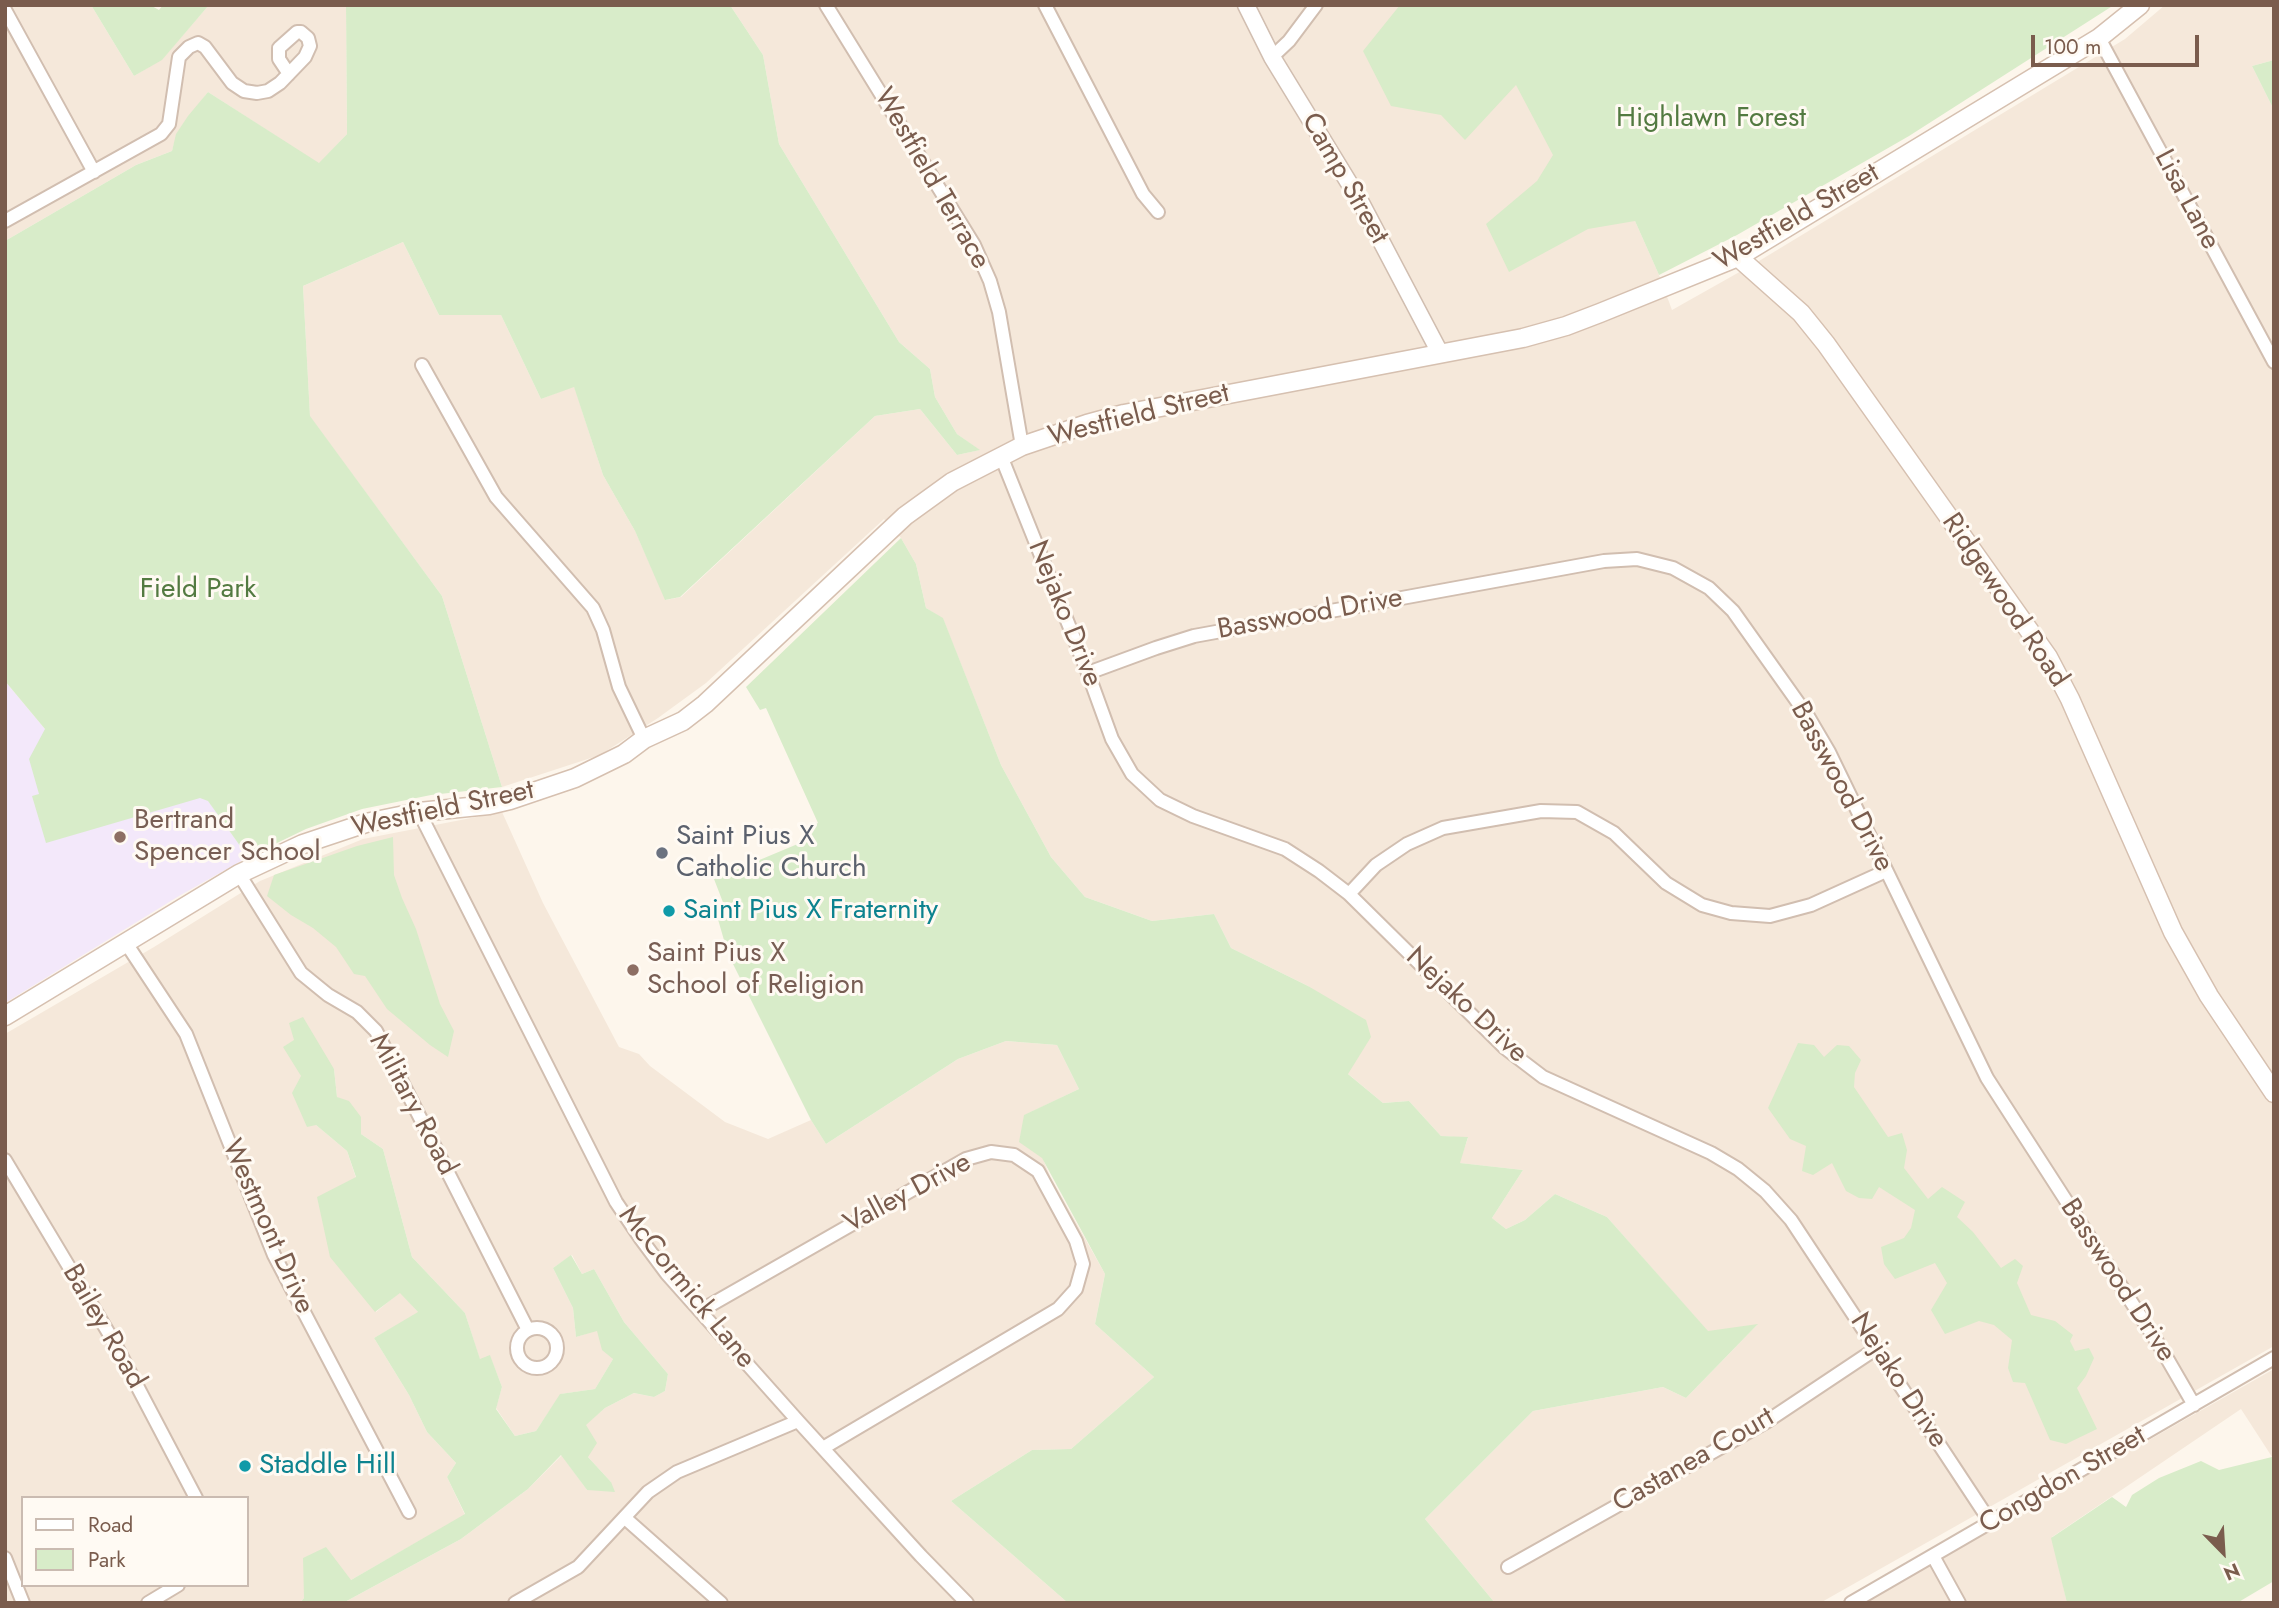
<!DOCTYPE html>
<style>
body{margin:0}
#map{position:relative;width:2279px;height:1608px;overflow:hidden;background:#fdf6ec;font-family:Jost,sans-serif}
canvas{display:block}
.frame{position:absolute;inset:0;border:7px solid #7a5c4d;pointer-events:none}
.legend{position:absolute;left:21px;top:1496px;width:228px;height:91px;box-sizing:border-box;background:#fffaf3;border:2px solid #cabbb1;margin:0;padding:9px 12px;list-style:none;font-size:21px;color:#7a5c4d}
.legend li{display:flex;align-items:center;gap:14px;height:35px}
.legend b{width:35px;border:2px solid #cabbb1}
.north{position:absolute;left:2188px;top:1517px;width:70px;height:70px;-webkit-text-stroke:5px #fffaf3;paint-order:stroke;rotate:156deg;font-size:19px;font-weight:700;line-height:28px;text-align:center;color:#7a5c4d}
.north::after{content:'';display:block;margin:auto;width:24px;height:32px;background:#7a5c4d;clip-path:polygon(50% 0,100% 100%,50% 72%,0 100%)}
.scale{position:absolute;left:2031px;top:35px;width:168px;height:32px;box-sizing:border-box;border:4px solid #7a5c4d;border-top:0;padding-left:9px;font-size:21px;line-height:24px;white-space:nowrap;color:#7a5c4d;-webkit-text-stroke:5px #fffaf3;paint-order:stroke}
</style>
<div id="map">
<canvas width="2279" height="1608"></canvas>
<div class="frame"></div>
<ul class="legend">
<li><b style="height:9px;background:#fff"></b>Road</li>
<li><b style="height:19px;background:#d8ecc9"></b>Park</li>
</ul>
<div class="north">N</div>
<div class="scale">100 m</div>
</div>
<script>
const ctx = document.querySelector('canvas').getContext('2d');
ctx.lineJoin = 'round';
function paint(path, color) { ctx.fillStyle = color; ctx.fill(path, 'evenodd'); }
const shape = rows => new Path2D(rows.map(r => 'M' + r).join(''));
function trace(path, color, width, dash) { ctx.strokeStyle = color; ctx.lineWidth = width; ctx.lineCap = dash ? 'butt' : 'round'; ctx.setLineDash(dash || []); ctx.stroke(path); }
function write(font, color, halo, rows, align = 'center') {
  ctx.font = font + ' Jost,sans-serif'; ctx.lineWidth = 6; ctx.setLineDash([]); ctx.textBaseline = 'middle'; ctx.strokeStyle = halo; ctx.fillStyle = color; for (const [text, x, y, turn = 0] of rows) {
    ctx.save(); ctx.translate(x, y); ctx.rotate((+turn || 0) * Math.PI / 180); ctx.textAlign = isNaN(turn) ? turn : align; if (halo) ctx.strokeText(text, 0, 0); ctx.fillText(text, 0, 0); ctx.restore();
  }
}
paint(shape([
 [5,5,91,5,134,76,162,59,209,5,346,5,347,134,319,164,208,92,177,134,172,151,136,165,5,241],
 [730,5,1524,5,1635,221,1659,275,1672,310,1759,261,2125,39,2165,5,2274,5,2274,60,2252,66,2274,110,2274,1346,1820,1603,1495,1603,1425,1519,1533,1411,1663,1387,1686,1398,1757,1325,1708,1332,1607,1217,1555,1194,1525,1220,1506,1229,1492,1218,1523,1170,1459,1163,1468,1138,1441,1136,1409,1101,1383,1103,1347,1073,1370,1037,1308,986,1231,948,1214,914,1152,921,1085,897,1051,857,1001,765,943,619,926,608,916,564,901,538,884,519,706,683,658,718,600,755,502,787,442,596,310,417,303,286,403,242,439,315,501,315,541,399,574,386,603,475,635,531,666,600,681,597,875,416,920,409,957,455,979,450,957,434,935,397,930,369,899,342,779,144,763,55],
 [502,812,543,903,619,1047,639,1054,650,1066,725,1122,768,1139,811,1120,826,1144,958,1059,1006,1041,1057,1045,1079,1089,1025,1115,1050,1176,1105,1274,1095,1324,1154,1377,1071,1449,1032,1450,951,1501,1068,1603,343,1603,461,1539,528,1489,562,1455,587,1490,611,1482,588,1457,585,1425,605,1408,634,1393,654,1397,665,1391,668,1374,624,1322,594,1269,582,1274,572,1255,553,1268,573,1308,576,1337,598,1330,613,1359,595,1389,561,1394,536,1431,515,1436,496,1408,502,1387,490,1356,480,1360,465,1313,412,1257,383,1149,361,1134,337,1097,334,1069,294,1040,301,1076,316,1125,347,1151,356,1178,376,1312,400,1292,419,1313,374,1338,409,1395,427,1432,456,1463,447,1477,465,1515,351,1580,304,1598,300,1603,5,1603,5,1034,154,947,260,881,363,839],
 [23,1498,247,1498,247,1585,23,1585],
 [2274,1369,2274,1460,2241,1409,2052,1537,2067,1603,1862,1603]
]), '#f5e8da');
paint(shape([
 [5,681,45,729,200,789,248,857,179,896,5,1003]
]), '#f3e8fa');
paint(shape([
 [91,5,150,5,159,10,163,5,209,5,162,60,134,76],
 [346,5,730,5,763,55,779,144,899,342,930,369,935,397,957,434,980,450,957,455,920,409,875,416,680,597,665,600,635,531,603,475,574,387,541,399,501,315,439,315,403,242,303,286,310,416,442,596,502,787,431,795,362,809,306,829,248,857,208,801,200,798,46,843,32,796,39,794,29,759,45,729,5,681,5,241,136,165,172,151,176,134,188,116,208,92,319,163,347,134],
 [1400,5,2114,5,1909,136,1737,235,1659,275,1635,221,1588,229,1509,272,1486,224,1537,181,1553,155,1516,85,1465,140,1441,115,1391,106,1363,51],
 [2274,60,2274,110,2252,66],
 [901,538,916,564,926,608,943,618,1001,765,1051,857,1085,897,1152,921,1214,914,1231,948,1308,986,1366,1020,1371,1037,1348,1074,1383,1103,1409,1101,1441,1136,1468,1137,1460,1163,1523,1170,1492,1218,1506,1229,1525,1220,1555,1194,1607,1217,1708,1331,1758,1324,1686,1398,1663,1387,1533,1411,1425,1519,1495,1603,1068,1603,951,1501,1032,1450,1071,1449,1154,1377,1095,1324,1105,1274,1042,1158,1019,1142,1024,1115,1079,1089,1057,1045,1006,1041,958,1059,826,1144,811,1120,728,954,715,909,724,905,714,879,812,838,809,827,818,823,766,708,760,710,746,687],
 [393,837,394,875,402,898,416,929,440,1004,454,1031,448,1057,430,1045,387,1009,365,976,354,974,336,947,313,928,291,915,267,896,274,875,357,846],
 [303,1017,334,1069,337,1097,349,1101,361,1117,361,1134,383,1149,412,1257,465,1313,480,1359,490,1355,502,1387,496,1409,515,1436,536,1431,560,1394,595,1389,613,1359,602,1350,597,1331,576,1337,573,1308,553,1268,571,1255,582,1274,594,1269,624,1322,668,1374,665,1391,654,1397,634,1393,605,1408,586,1425,597,1443,588,1457,611,1482,615,1492,587,1490,561,1455,528,1489,461,1539,343,1603,300,1603,304,1598,303,1558,326,1547,351,1580,465,1514,447,1477,456,1463,427,1432,409,1395,374,1338,418,1312,400,1293,375,1312,330,1257,317,1197,356,1177,347,1151,316,1125,307,1127,292,1093,301,1076,283,1047,294,1040,289,1023],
 [1798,1043,1814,1045,1824,1057,1837,1045,1849,1046,1861,1060,1855,1073,1854,1087,1888,1137,1902,1133,1907,1150,1904,1168,1928,1199,1942,1187,1965,1202,1957,1217,1973,1232,2001,1268,2015,1259,2023,1266,2017,1283,2031,1315,2055,1321,2073,1335,2070,1341,2075,1351,2089,1348,2094,1358,2086,1376,2077,1388,2097,1429,2066,1444,2050,1440,2025,1383,2013,1382,2008,1368,2012,1340,1994,1325,1979,1321,1945,1334,1931,1310,1947,1283,1935,1263,1895,1279,1884,1264,1881,1247,1904,1238,1911,1228,1915,1210,1879,1187,1872,1199,1859,1198,1846,1191,1832,1163,1813,1175,1802,1171,1806,1146,1790,1139,1768,1108],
 [2272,1457,2274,1581,2237,1603,2067,1603,2051,1538,2112,1497,2126,1507,2132,1495,2159,1478,2201,1461,2219,1470]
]), '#d8ecc9');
const minor = shape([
 [826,5,974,245,990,281,999,312,1022,446],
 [1045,5,1143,194,1158,212],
 [5,10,94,172],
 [2099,38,2274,362],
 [1272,57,1289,41,1316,5],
 [5,221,161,134,169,124,179,57,189,47,198,43,205,47,232,83,244,91,257,93,268,91,280,83,305,57,310,46,308,38,301,32,297,32,279,48,279,59,289,74],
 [422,365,496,497,593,608,603,630,619,687,644,739],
 [1001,456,1088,673,1112,739,1132,774,1160,800,1193,816,1285,849,1319,871,1349,894,1505,1048,1543,1077,1711,1153,1738,1169,1765,1191,1791,1220,1991,1523],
 [1088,673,1156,648,1194,636,1604,561,1637,559,1673,568,1709,588,1733,611,1809,718,1829,752,1987,1078,2161,1348,2194,1405],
 [419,812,616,1202,641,1239,667,1274,798,1421,921,1556,967,1603],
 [239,874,301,973,328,995,357,1012,376,1031,528,1330],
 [1349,894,1376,865,1407,844,1443,828,1541,811,1577,812,1614,833,1666,883,1702,905,1731,913,1770,916,1811,905,1886,871],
 [126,943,186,1034,274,1255,409,1512],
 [5,1160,114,1342,196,1498],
 [700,1311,966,1159,991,1152,1014,1155,1038,1171,1076,1241,1083,1264,1076,1289,1058,1309,823,1448],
 '517 1348a20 20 0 1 1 40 0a20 20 0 1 1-40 0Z',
 [625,1518,721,1603],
 [1933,1556,1959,1603],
 [5,1558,23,1603],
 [1508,1567,1766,1422,1877,1348],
 [148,1603,178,1585],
 [515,1603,578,1567,648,1492,677,1472,798,1421],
 [1851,1603,2274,1358]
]);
const tertiary = shape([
 [1246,5,1272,57,1360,201,1440,353]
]);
const secondary = shape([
 [1738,257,1801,313,1826,344,2048,657,2070,699,2173,932,2209,996,2274,1093],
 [5,1016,239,874,303,844,366,823,419,812,489,805,510,800,575,778,624,754,644,739,683,721,705,704,905,516,952,482,1022,446,1087,424,1124,414,1523,338,1566,326,1600,313,1738,257,2099,38,2140,5]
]);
trace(minor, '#d1beb0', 16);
trace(tertiary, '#d1beb0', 19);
trace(secondary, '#d6c0b0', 21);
trace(minor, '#fff', 12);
trace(tertiary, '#fff', 16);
trace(secondary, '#fff', 18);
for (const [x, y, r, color] of [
 [120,837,7,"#8d6e63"],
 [662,853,7,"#6b7280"],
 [669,911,7,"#0f9aa8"],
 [633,970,7,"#8d6e63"],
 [245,1466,7,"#0f9aa8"]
]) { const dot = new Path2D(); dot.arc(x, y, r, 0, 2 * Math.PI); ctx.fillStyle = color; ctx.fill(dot); trace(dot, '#fffaf3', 2.5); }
write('28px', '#537a41', '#fffaf3', [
 ["Highlawn Forest",1711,119],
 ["Field Park",198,590]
]);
write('28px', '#7a5c4d', '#fffaf3', [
 ["Westfield Terrace",931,179,60],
 ["Camp Street",1344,179,60],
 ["Lisa Lane",2186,200,62],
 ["Westfield Street",1797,218,-30],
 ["Westfield Street",1139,416,-14],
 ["Ridgewood Road",2004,601,56],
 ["Nejako Drive",1064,614,68],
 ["Basswood Drive",1310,615,-10],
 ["Basswood Drive",1841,787,62],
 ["Westfield Street",443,810,-12],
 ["Nejako Drive",1466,1006,43],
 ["Military Road",412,1105,62],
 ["Valley Drive",908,1194,-28],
 ["Westmont Drive",267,1227,66],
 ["Basswood Drive",2117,1281,57],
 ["McCormick Lane",686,1288,51],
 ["Bailey Road",103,1327,60],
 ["Nejako Drive",1898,1381,57],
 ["Castanea Court",1694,1461,-30],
 ["Congdon Street",2063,1481,-30]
]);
write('28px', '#785e54', '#fffaf3', [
 ["Bertrand",134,821],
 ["Spencer School",134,853],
 ["Saint Pius X",647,954],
 ["School of Religion",647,986]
], 'left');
write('28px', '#5b616d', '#fffaf3', [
 ["Saint Pius X",676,837],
 ["Catholic Church",676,869]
], 'left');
write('28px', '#0d838f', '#fffaf3', [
 ["Saint Pius X Fraternity",683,911],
 ["Staddle Hill",259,1466]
], 'left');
</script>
